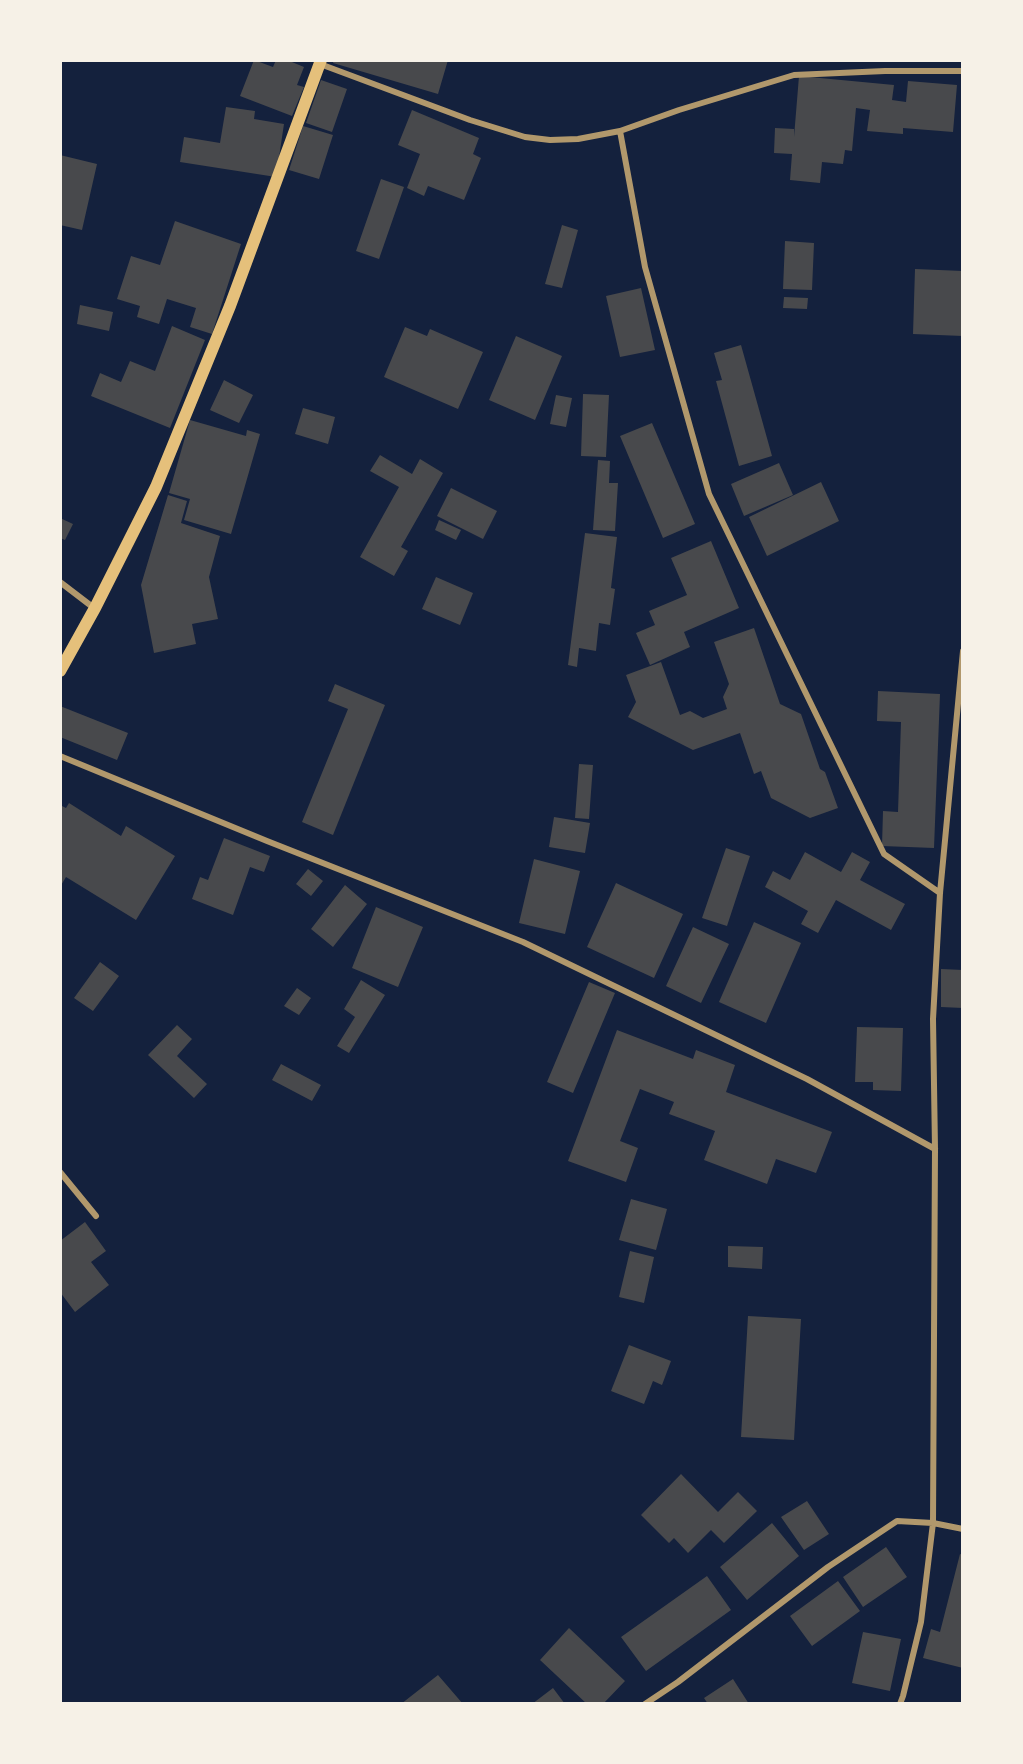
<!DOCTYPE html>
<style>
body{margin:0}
#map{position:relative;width:1023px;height:1764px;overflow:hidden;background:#14213d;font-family:Helvetica,sans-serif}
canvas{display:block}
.frame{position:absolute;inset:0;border:62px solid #f6f1e7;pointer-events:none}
</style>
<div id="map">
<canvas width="1023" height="1764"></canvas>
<div class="frame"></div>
</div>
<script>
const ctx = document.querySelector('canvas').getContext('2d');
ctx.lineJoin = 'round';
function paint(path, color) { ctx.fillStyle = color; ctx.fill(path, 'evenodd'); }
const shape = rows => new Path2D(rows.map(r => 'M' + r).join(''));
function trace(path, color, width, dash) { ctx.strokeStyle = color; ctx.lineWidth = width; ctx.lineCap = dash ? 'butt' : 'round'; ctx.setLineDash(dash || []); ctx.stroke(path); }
paint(shape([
 [254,60,273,67,276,60,287,60,304,67,297,85,304,87,292,116,240,96],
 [334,60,448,60,438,94,333,63],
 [799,76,894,85,892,100,906,102,908,81,957,85,953,132,903,128,903,134,867,131,870,110,856,108,852,151,845,150,843,164,822,162,820,183,790,180,792,154,774,153,775,128,794,129,794,137],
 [321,80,347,89,332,132,306,123],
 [226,107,255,111,254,119,284,124,276,177,180,162,184,137,220,143],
 [412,110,479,138,473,154,481,158,464,200,428,186,424,196,407,188,420,154,398,145],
 [303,126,333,135,319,179,289,170],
 [60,155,97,164,82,230,60,225],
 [381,179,404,187,379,259,356,251],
 [175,221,241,244,212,334,190,327,196,308,167,299,159,324,137,317,140,306,117,299,131,256,160,265],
 [562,225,578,230,562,288,545,284],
 [785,241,814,243,812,290,783,289],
 [915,269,963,271,963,336,913,334],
 [641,288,655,350,620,357,606,296],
 [784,297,808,298,807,309,783,308],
 [80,305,113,312,109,331,77,324],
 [172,326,205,340,170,428,91,396,100,373,121,382,130,361,155,371],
 [405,327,427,336,430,329,483,352,458,409,384,377],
 [516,336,562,356,535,420,489,400],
 [741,345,772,456,739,466,716,381,722,380,714,353],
 [224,380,253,395,239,423,210,410],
 [583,394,609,395,606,457,581,456],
 [556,395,572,398,566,427,550,424],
 [303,408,335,417,328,444,295,434],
 [190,420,246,436,247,430,260,434,231,534,184,520,190,499,169,493],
 [652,423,695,524,663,538,620,436],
 [380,455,412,474,420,459,443,473,401,547,408,551,394,576,360,557,399,487,370,471],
 [598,460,610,461,609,483,618,483,615,531,593,530],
 [779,463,793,495,744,516,731,484],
 [821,482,839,521,767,556,749,517],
 [451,488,497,511,483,539,437,516],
 [168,495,187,501,181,523,220,536,209,577,218,619,192,624,196,644,154,653,141,585],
 [60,518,73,524,65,540,60,538],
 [439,520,461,530,456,540,435,530],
 [585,533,617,537,611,588,615,589,610,625,599,623,596,651,579,648,577,667,568,665],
 [711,541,739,608,684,632,690,647,650,665,636,633,655,625,649,611,687,595,671,558],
 [436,577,473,593,460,625,422,609],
 [754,628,780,704,801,714,820,769,825,772,838,808,810,818,771,798,761,771,754,774,740,733,693,750,628,717,636,702,626,675,661,662,680,715,690,711,703,718,727,709,723,697,729,684,714,642],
 [335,684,385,705,333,835,302,822,348,709,328,701],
 [878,691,940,694,934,848,882,846,883,811,898,812,901,722,877,721],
 [60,706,128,733,117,760,60,737],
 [579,764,593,765,589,819,575,818],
 [69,803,121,836,126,826,175,856,136,920,66,877,60,887,60,805,66,808],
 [554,817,590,823,585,853,549,847],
 [224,838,270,856,264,872,250,867,233,915,192,899,200,877,208,880],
 [726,848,750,856,727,926,702,918],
 [805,852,841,872,852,852,870,862,860,880,905,904,891,930,836,900,818,933,801,924,808,911,765,887,773,871,790,880],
 [534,859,580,871,565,934,519,923],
 [308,869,323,881,311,896,296,884],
 [616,883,683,914,654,978,587,947],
 [345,885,367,904,333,947,311,929],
 [376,907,423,927,398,987,352,968],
 [754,922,801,943,766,1023,719,1002],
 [693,927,729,944,701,1003,666,986],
 [100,962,119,976,93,1011,74,998],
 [941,969,963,970,963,1008,941,1007],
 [361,980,385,995,349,1053,337,1046,355,1017,344,1009],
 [589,982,615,993,573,1093,547,1082],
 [297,988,311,998,299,1015,284,1006],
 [177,1025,192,1039,177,1056,207,1084,194,1098,148,1055],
 [857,1027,903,1028,901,1091,873,1090,873,1082,855,1082],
 [617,1030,693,1059,696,1050,735,1065,726,1092,832,1132,816,1173,776,1159,767,1184,704,1160,715,1131,669,1114,674,1102,640,1089,620,1141,638,1148,626,1182,568,1161],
 [281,1064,321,1085,312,1101,272,1080],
 [631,1199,667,1209,656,1250,619,1240],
 [85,1222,106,1251,91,1262,109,1285,75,1312,60,1292,60,1241],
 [728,1246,763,1247,762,1269,728,1267],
 [630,1251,654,1257,644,1303,619,1297],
 [748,1316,801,1319,794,1440,741,1437],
 [629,1345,671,1361,662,1385,653,1381,644,1404,611,1391],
 [681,1474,718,1512,738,1492,757,1511,724,1543,711,1530,688,1553,674,1538,669,1543,641,1515],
 [807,1501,829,1534,804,1550,781,1517],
 [772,1523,799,1556,747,1600,720,1567],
 [886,1547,907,1577,863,1607,843,1577],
 [960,1554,963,1555,963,1668,923,1658,931,1629,940,1632],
 [707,1576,731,1610,646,1671,621,1637],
 [838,1581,860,1611,812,1646,790,1616],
 [569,1628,625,1681,603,1704,587,1704,540,1660],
 [863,1632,901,1639,890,1691,852,1683],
 [438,1675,463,1704,401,1704],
 [733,1679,749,1704,708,1704,704,1698],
 [553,1688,565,1704,532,1704]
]), '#48494c');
trace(shape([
 [320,64,470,120,525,137,550,140,578,139,620,131,679,110,794,75,885,71,963,71],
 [620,131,645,267,709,494,884,854,940,893],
 [60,582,94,608],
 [60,756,267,841,523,942,807,1079,935,1149],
 [60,1172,96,1216],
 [645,1704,678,1682,828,1567,897,1521,933,1523,963,1529],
 [900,1704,903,1696,921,1622,933,1523,935,1149,933,1019,940,893,963,651]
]), '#b1986c', 6);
trace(shape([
 [60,671,95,608,156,487,230,306,321,60]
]), '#e5c07b', 12);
</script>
